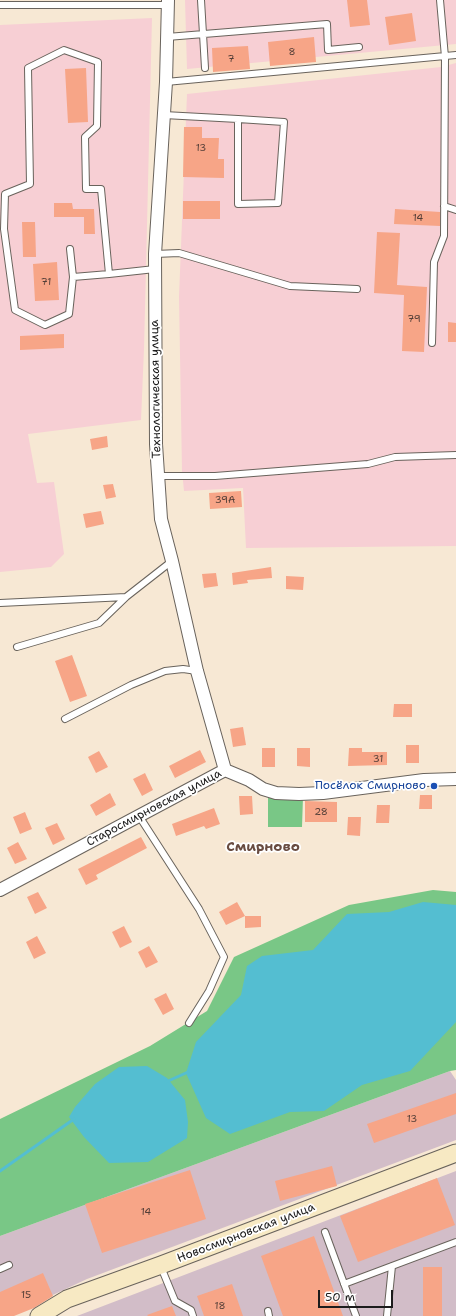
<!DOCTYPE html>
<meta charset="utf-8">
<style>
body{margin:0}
#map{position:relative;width:456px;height:1316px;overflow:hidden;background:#f7e8d4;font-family:"Shantell Sans",sans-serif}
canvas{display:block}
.scale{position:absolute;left:318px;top:1290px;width:75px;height:18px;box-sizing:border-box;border:2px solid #1c1c1c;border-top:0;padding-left:5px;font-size:12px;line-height:14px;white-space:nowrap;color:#1c1c1c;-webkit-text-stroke:3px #fff;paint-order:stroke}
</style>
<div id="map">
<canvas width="456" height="1316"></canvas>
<div class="scale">50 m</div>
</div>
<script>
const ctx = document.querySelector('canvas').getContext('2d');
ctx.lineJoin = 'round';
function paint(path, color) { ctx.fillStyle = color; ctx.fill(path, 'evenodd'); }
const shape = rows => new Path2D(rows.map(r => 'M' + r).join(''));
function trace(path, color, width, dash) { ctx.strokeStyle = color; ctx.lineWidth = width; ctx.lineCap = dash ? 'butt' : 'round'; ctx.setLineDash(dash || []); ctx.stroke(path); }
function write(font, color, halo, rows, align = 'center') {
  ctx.font = font + ' "Shantell Sans",sans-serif'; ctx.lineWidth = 3.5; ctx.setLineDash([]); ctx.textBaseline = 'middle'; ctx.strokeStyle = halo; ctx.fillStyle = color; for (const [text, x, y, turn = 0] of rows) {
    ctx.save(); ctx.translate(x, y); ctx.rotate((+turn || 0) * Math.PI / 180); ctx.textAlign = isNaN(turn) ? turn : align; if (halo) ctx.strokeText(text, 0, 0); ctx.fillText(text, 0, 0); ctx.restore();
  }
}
paint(shape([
 [185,0,456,0,456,44,187,69],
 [152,18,144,349,141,420,28,434,37,483,54,482,64,554,51,567,0,572,0,25],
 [456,63,456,546,246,548,243,488,184,491,182,471,179,297,187,94,441,67]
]), '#f7cfd4');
paint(shape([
 [450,1071,456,1080,456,1140,87,1279,8,1316,0,1316,0,1236],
 [456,1171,456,1316,77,1316]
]), '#d2bdc8');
paint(shape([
 [268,797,303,797,302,827,268,827],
 [433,890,456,892,456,1070,450,1071,0,1236,0,1119,150,1046,207,1011,234,957,349,905]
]), '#79c786');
paint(shape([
 [423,902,456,905,456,1022,410,1071,362,1085,324,1111,290,1112,230,1134,206,1118,186,1073,196,1042,241,995,247,966,262,956,313,950,347,914,389,912],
 [147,1066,167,1078,185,1100,188,1122,187,1138,148,1162,109,1163,84,1137,69,1117,75,1107,95,1084,119,1067]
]), '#54bed1');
trace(shape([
 [166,1082,188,1072],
 [0,1171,74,1119]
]), '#54bed1', 3);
paint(shape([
 [347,0,367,0,370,25,350,27],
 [412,13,416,41,389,45,385,17],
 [314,37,316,62,270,66,268,42],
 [248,46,250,69,213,72,212,48],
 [86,68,88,122,68,123,65,69],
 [184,127,202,127,202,138,219,138,218,159,224,159,224,178,183,177],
 [183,201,220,201,220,219,183,219],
 [54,203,72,203,73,209,94,209,95,234,84,234,84,217,54,217],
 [395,209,440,212,440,226,394,224],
 [22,222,35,222,36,257,23,257],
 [377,232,400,233,397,285,427,287,424,352,402,351,404,295,374,293],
 [57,262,59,300,35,301,33,264],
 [448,322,456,323,456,342,448,342],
 [64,334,64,348,20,350,20,336],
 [107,436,108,447,92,450,90,439],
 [113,484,116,497,106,499,103,485],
 [241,491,242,507,210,509,209,493],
 [101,511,104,524,86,528,83,514],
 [271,567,272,578,247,580,248,583,233,585,232,573],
 [216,573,218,586,204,588,202,574],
 [286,576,304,577,303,590,286,589],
 [72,655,87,696,70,702,55,661],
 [394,704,412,704,412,717,393,717],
 [243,727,246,745,233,747,230,729],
 [406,745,419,745,419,763,406,763],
 [262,748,275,748,275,767,262,767],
 [297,748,310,748,310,767,297,766],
 [349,748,362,748,362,752,387,752,387,765,348,766],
 [200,750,206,762,175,778,169,766],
 [99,751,108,767,96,773,88,757],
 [145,773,153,790,142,796,133,779],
 [110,793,116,805,96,816,90,805],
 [420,795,432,795,432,809,419,809],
 [239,796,252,796,253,814,240,815],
 [305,801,337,802,337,822,305,822],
 [377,805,390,805,389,823,376,823],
 [214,808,220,824,206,829,204,826,176,836,172,824],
 [25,812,32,829,20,834,13,817],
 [348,817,361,817,360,836,347,835],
 [57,823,65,839,53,845,45,828],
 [141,837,147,848,96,875,98,879,86,885,78,869],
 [18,842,27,859,15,864,7,848],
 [38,892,47,908,35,914,27,897],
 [237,902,245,916,226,925,219,912],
 [245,916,261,916,261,927,245,928],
 [124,926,132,942,120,948,112,932],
 [37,936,46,953,34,959,26,942],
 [149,946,158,962,146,968,138,952],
 [166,993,174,1009,163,1015,154,999],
 [456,1093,456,1114,374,1143,367,1124],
 [332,1166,337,1186,280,1201,275,1181],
 [190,1170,206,1219,102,1253,85,1204],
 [437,1178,455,1225,358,1262,340,1216],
 [314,1236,343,1316,283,1316,261,1256],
 [423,1267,442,1267,442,1316,423,1316],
 [43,1273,53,1296,34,1308,14,1316,0,1316,0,1292],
 [232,1284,243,1316,204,1316,197,1296],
 [172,1306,176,1316,148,1316,147,1315]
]), '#f7a587');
const lane = shape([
 [201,0,205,68],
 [0,5,168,5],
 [167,37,327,24,328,50,359,47],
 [166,82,456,55],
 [164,115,238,119,284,122,278,203,238,204,238,119],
 [444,206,456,210],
 [70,249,73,277],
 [155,254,179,253,290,286,357,289],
 [109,274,101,189,86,189,85,137,97,126,98,62,64,50,28,68,30,184,5,194,4,229,15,310,45,325,69,314,73,277,109,274,155,269],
 [432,343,434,262,444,236,445,57,440,0],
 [158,476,215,476,368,464,395,457,456,455],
 [0,603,126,597,172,561],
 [17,647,99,623,126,597],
 [65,719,131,685,165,671,183,669,197,671],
 [139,816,199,909,224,957,209,991,189,1023],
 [325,1232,356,1316],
 [161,1267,175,1301,191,1310,193,1316],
 [0,1269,9,1265],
 [344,1284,456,1242],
 [268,1311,269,1316],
 [387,1316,392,1266]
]);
const street = shape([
 [168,0,166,82,155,254,156,444,161,519,172,561,197,671,225,770],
 [0,890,225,770,249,780,263,789,276,793,299,794,323,793,424,780,456,779]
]);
const secondary = shape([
 [39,1316,67,1299,161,1265,456,1153]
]);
trace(lane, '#69635c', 8);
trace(street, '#69635c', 14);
trace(secondary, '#69635c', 19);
trace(lane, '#fff', 6);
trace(street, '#fff', 12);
trace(secondary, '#f7e9c3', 17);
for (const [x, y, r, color] of [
 [434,786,4,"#1a4fb4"]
]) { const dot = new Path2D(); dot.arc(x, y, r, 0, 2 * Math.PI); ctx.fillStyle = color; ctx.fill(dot); trace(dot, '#fff', 1.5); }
write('10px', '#533e37', null, [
 ["8",292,52],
 ["7",231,59],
 ["13",201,148],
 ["14",418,218],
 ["71",46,282],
 ["79",414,319],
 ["39А",225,500],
 ["31",378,759],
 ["28",321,812],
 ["13",412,1119],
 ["14",146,1212],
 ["15",26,1295],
 ["18",220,1306]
]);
write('12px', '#1c1c1c', '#fff', [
 ["Технологическая улица",156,389,-91],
 ["Старосмирновская улица",154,808,-28],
 ["Новосмирновская улица",246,1233,-21]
]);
write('12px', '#164399', '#fff', [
 ["Посёлок Смирново",426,786]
], 'right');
write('bold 14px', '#694c41', '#fff', [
 ["Смирново",263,847]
]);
</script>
